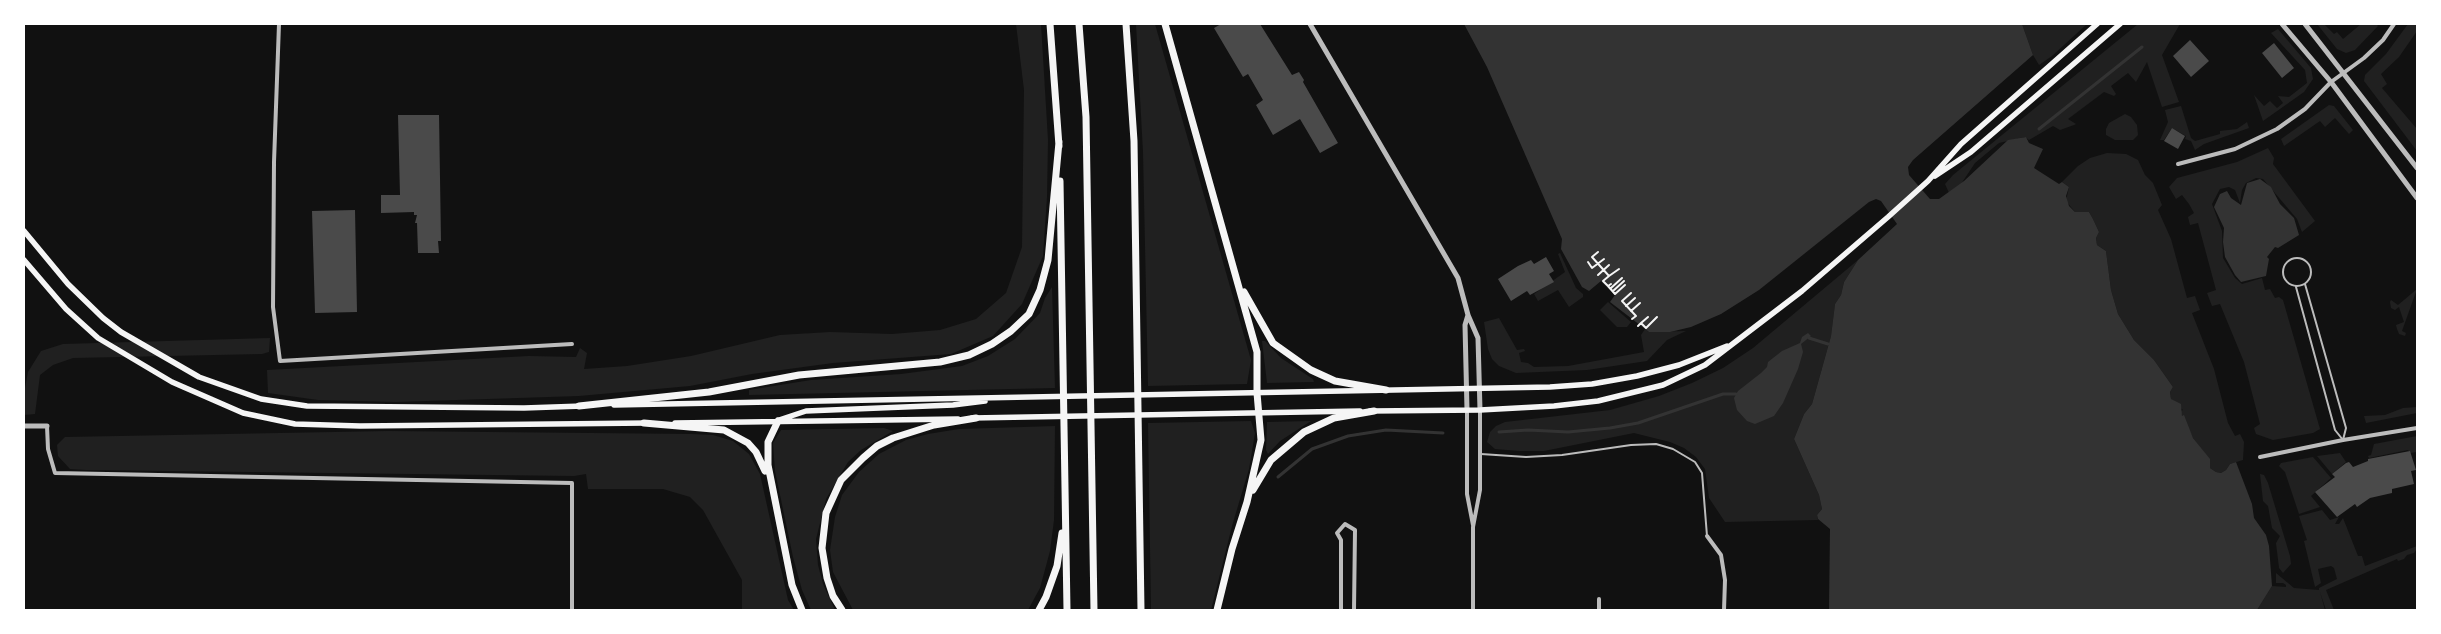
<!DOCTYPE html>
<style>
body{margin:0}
#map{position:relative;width:2441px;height:634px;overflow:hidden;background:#111;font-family:"Source Sans 3",sans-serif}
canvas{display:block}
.frame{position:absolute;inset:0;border:25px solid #fff;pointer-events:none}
</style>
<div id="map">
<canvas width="2441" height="634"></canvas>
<div class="frame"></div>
</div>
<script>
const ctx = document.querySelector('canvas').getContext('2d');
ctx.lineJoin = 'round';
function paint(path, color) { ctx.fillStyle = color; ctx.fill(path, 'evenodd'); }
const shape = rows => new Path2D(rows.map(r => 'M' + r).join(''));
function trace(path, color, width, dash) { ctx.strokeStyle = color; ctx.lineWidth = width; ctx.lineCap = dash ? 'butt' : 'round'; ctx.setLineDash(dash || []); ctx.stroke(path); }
paint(shape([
 [1016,24,1041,24,1048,140,1047,197,1043,256,1022,304,993,336,951,354,833,363,752,374,690,386,579,396,396,402,318,400,268,393,267,370,529,356,576,357,580,348,587,353,584,369,627,366,691,356,780,335,830,332,892,334,940,330,976,319,1006,293,1022,247,1024,90],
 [1136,24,1155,24,1251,360,1247,384,1148,386,1143,152],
 [2022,24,2087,24,2052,56,2039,65,2033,55],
 [2138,24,2180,24,2162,55,2179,102,2162,107,2147,62,2136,82,2128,73,2111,86,2116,94,2114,96,2104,92,2068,119,2076,124,2074,125,2060,130,2053,126,2029,140,2025,137,1999,143,1975,163,1961,184,1949,193,1945,184,1953,175],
 [2317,24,2324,24,2334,34,2337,32,2343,39,2361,24,2376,24,2378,26,2355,50,2346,53,2337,49],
 [2408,24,2417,24,2417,31,2399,57,2381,74,2387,84,2382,88,2417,129,2417,151,2364,81,2365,75,2386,54],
 [2278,29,2311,68,2313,79,2304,92,2263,121,2254,95,2264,106,2270,101,2277,108,2283,103,2278,96,2289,97,2307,83,2305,70,2271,33],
 [2329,105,2334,106,2353,130,2349,134,2335,118,2325,127,2320,121,2284,146,2281,139],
 [2181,106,2191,138,2195,141,2220,134,2220,131,2237,129,2247,122,2249,128,2204,144,2195,150,2191,141,2185,139,2186,136,2172,128,2164,140,2160,140,2168,122,2165,110],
 [2125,114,2131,117,2137,125,2138,135,2133,140,2115,140,2106,135,2106,129,2109,123],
 [2268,148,2274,158,2273,164,2315,221,2302,232,2297,219,2263,179,2256,178,2246,183,2242,190,2240,203,2235,190,2229,187,2220,189,2212,204,2222,231,2223,258,2235,278,2242,284,2262,278,2265,290,2270,289,2275,298,2279,297,2283,300,2320,429,2313,433,2273,440,2256,434,2254,428,2260,424,2244,362,2220,304,2212,306,2207,293,2216,290,2198,223,2190,225,2188,217,2194,213,2189,204,2182,195,2176,199,2169,187,2177,178,2237,162],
 [2107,153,2126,154,2138,160,2145,175,2153,183,2162,205,2158,210,2171,239,2187,298,2195,296,2200,310,2192,313,2214,369,2228,423,2235,436,2240,434,2244,442,2243,460,2230,464,2226,470,2221,473,2216,472,2210,468,2209,459,2193,438,2182,416,2180,411,2183,410,2171,399,2170,392,2173,387,2154,360,2134,340,2118,314,2111,290,2106,251,2097,245,2096,238,2099,232,2093,219,2089,212,2075,212,2066,201,2069,187,2062,182,2078,166,2090,158],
 [1560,253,1576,288,1583,294,1583,297,1569,307,1558,290,1538,301,1534,294,1565,272,1558,254],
 [1858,260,1844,282,1841,295,1835,304,1831,336,1812,404,1804,414,1794,439,1819,495,1822,509,1817,515,1818,520,1725,522,1709,498,1705,469,1696,457,1684,448,1670,442,1634,433,1544,451,1519,451,1495,449,1487,442,1490,432,1496,426,1505,422,1610,410,1659,396,1692,383,1723,368,1753,348],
 [1052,287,1055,388,749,395,749,390,811,380,901,374,962,366,988,356,1015,339,1040,313,1045,298],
 [2417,289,2402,331,2406,333,2405,336,2399,334,2397,329,2396,325,2404,322,2399,307,2395,310,2391,308,2390,302,2391,300,2398,305],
 [1608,302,1631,322,1627,327,1617,327,1600,310],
 [1499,318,1517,350,1524,349,1525,351,1519,353,1521,362,1528,363,1534,367,1568,366,1644,352,1641,335,1645,329,1649,332,1686,331,1667,340,1647,361,1587,370,1516,373,1499,366,1492,359,1488,349,1484,322],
 [270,338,269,352,262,354,73,358,53,365,40,375,35,414,24,415,24,393,28,372,41,351,63,344],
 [1262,341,1265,341,1281,358,1313,379,1314,382,1267,383],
 [2417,407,2417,413,2366,423,2364,416,2385,415,2403,408],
 [1251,421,1255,433,1249,469,1232,526,1211,610,1151,610,1148,423],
 [1311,421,1280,441,1268,454,1266,450,1267,422],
 [1055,426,1054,520,1050,551,1040,588,1028,610,853,610,833,572,830,550,835,517,842,495,859,472,879,454,906,440,928,434,959,429],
 [884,428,893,431,861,450,848,462,826,499,816,539,818,565,823,584,835,610,811,610,802,590,793,557,775,471,773,443,781,430],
 [388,431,691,434,713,435,733,441,749,454,760,474,788,600,794,610,742,610,742,580,703,510,690,497,663,489,588,489,586,474,574,476,86,470,70,469,58,456,57,445,65,437],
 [2417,436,2417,452,2410,453,2408,450,2369,458,2368,456,2371,455,2374,444],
 [2340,453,2346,462,2332,474,2317,456],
 [2313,457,2331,478,2311,496,2320,507,2299,514,2285,472,2279,466,2281,463],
 [2260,474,2264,475,2268,483,2290,556,2291,564,2283,573,2279,568,2276,543,2280,536,2272,528,2268,506,2263,501],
 [2322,510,2330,520,2339,517,2335,524,2339,524,2343,518,2358,556,2362,556,2365,566,2417,546,2417,549,2414,553,2407,555,2404,559,2398,561,2397,559,2326,590,2334,610,2326,610,2320,592,2325,610,2257,610,2272,586,2286,587,2286,585,2283,583,2276,583,2276,573,2294,588,2319,590,2319,588,2337,579,2334,568,2331,566,2318,569,2321,583,2315,587,2304,541,2307,540,2299,516]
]), '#202020');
paint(shape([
 [1464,24,2022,24,2033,55,1913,160,1908,167,1909,175,1930,199,1939,199,1964,181,2008,140,2026,137,2029,143,2043,149,2034,168,2059,184,2062,182,2069,187,2066,196,2069,206,2075,212,2089,212,2093,219,2099,232,2096,238,2097,245,2106,251,2111,290,2118,314,2134,340,2154,360,2173,387,2170,392,2171,399,2181,404,2182,416,2184,415,2193,438,2210,459,2210,468,2216,472,2221,473,2226,470,2230,464,2236,462,2252,504,2254,518,2266,535,2269,546,2272,586,2257,610,1829,610,1830,529,1818,519,1817,515,1822,509,1819,495,1794,439,1804,414,1812,404,1831,336,1835,304,1841,295,1844,282,1858,260,1897,224,1881,201,1876,199,1869,202,1759,290,1721,314,1691,327,1670,332,1649,332,1610,302,1615,295,1601,281,1589,291,1582,287,1561,249,1562,239,1487,67],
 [2260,179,2271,187,2280,204,2294,218,2299,235,2278,248,2275,247,2267,257,2269,259,2266,276,2241,282,2235,275,2225,257,2223,242,2224,228,2214,207,2220,194,2227,191,2231,198,2241,205,2247,183],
 [1808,333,1811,336,1801,344,1803,352,1798,369,1783,403,1774,416,1755,424,1747,421,1737,410,1734,398,1738,391,1761,373,1767,367,1768,362,1782,351,1800,343,1802,337]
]), '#333');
trace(shape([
 [2039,129,2142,47],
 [1809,338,1828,344],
 [1499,432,1528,430,1568,432,1610,428,1638,423,1723,394,1736,394],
 [1278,477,1312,449,1348,436,1386,430,1443,433]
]), '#333', 3);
paint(shape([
 [1221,24,1260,24,1292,75,1299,72,1304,80,1303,82,1338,143,1320,153,1300,119,1273,135,1256,105,1263,100,1248,74,1243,77,1214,28],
 [2190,40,2209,61,2191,77,2173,56],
 [2274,43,2294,68,2282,78,2262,53],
 [398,115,439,115,441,241,438,241,439,253,418,253,417,223,415,223,417,215,414,215,414,212,381,213,381,195,400,195],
 [2172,128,2185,136,2178,149,2164,141],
 [355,210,357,312,315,313,312,211],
 [1546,257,1554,271,1549,274,1554,282,1530,295,1527,291,1511,301,1498,279,1518,266,1531,260,1534,264],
 [2410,451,2416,470,2411,471,2414,484,2392,489,2392,493,2370,498,2357,507,2355,504,2337,517,2315,492,2335,477,2332,474,2346,463,2349,462,2353,467,2368,461,2368,459]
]), '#4a4a4a');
trace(shape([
 [1598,252,1592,257,1609,276,1619,269],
 [1588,262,1592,268,1604,259],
 [1598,275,1609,265],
 [1611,284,1608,286,1615,294,1625,285],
 [1608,286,1603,281,1609,276],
 [1611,288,1622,278],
 [1613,291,1624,281],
 [1631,293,1622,301,1636,316,1632,319],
 [1626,306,1635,298],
 [1631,311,1640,303],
 [1641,323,1648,317],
 [1638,326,1641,323,1646,328,1657,317]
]), '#f5f5f5', 2);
trace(shape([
 '2283 272a14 14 0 1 1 28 0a14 14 0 1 1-28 0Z',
 [2296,287,2335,430,2343,440,2346,428,2305,284],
 [1481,454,1526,457,1562,455,1631,445,1656,444,1673,449,1695,462,1702,473,1707,536]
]), '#bcbcbc', 2);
trace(shape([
 [279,24,274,162,273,307,280,361,572,344],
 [2178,164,2235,149,2277,129,2305,109,2331,82,2364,58,2383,40,2394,24],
 [1467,410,1467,494,1473,525],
 [47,426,48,449,55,473,572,483,572,610],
 [2260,457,2343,440,2417,428],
 [1707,536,1721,555,1725,580,1724,610],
 [1599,599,1599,610],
 [1341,610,1341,540,1337,533,1345,524,1355,530,1354,610],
 [1473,610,1473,527,1480,490,1480,410]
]), '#bcbcbc', 4);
trace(shape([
 [1310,24,1458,278,1468,315,1478,338,1480,410],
 [2282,24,2331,82,2417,198],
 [2305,24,2417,168],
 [1467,410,1465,325,1468,315],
 [24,426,47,426]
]), '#bcbcbc', 5);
trace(shape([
 [1935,176,1971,152,2120,24],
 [24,231,68,284,103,318,121,332,199,377,261,399,307,406,524,408,583,406],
 [24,260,66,309,98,338,172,382,243,413,295,424,360,426,648,423],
 [614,405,1550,387,1592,384,1637,376,1679,365,1727,346],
 [1370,411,1480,410,1554,406,1598,401,1663,385,1705,365,1802,291,1888,217,1928,181,1961,144,2097,24],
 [972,418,1360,411],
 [779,420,806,411,953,405,985,401],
 [675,423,958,419]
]), '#f5f5f5', 5.5);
trace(shape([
 [1050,24,1059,146],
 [1079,24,1086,117,1094,610],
 [1126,24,1134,141,1141,610],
 [1165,24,1257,352,1257,393,1261,440,1247,502,1232,549,1217,610],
 [1060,181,1067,610],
 [1244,292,1273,343,1311,370,1335,381,1386,390],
 [579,406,709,392,799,375,940,362,969,355,992,344,1011,331,1029,314,1040,290,1048,260,1059,142],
 [778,421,768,442,768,465,792,585,802,610],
 [644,423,724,430,748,443,756,452,765,471],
 [1253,490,1271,460,1304,432,1334,418,1374,411],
 [842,610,833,596,827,578,822,548,826,513,841,480,863,458,877,446,893,438,934,425,976,418],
 [1039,610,1046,597,1057,566,1062,533]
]), '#f5f5f5', 7);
</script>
